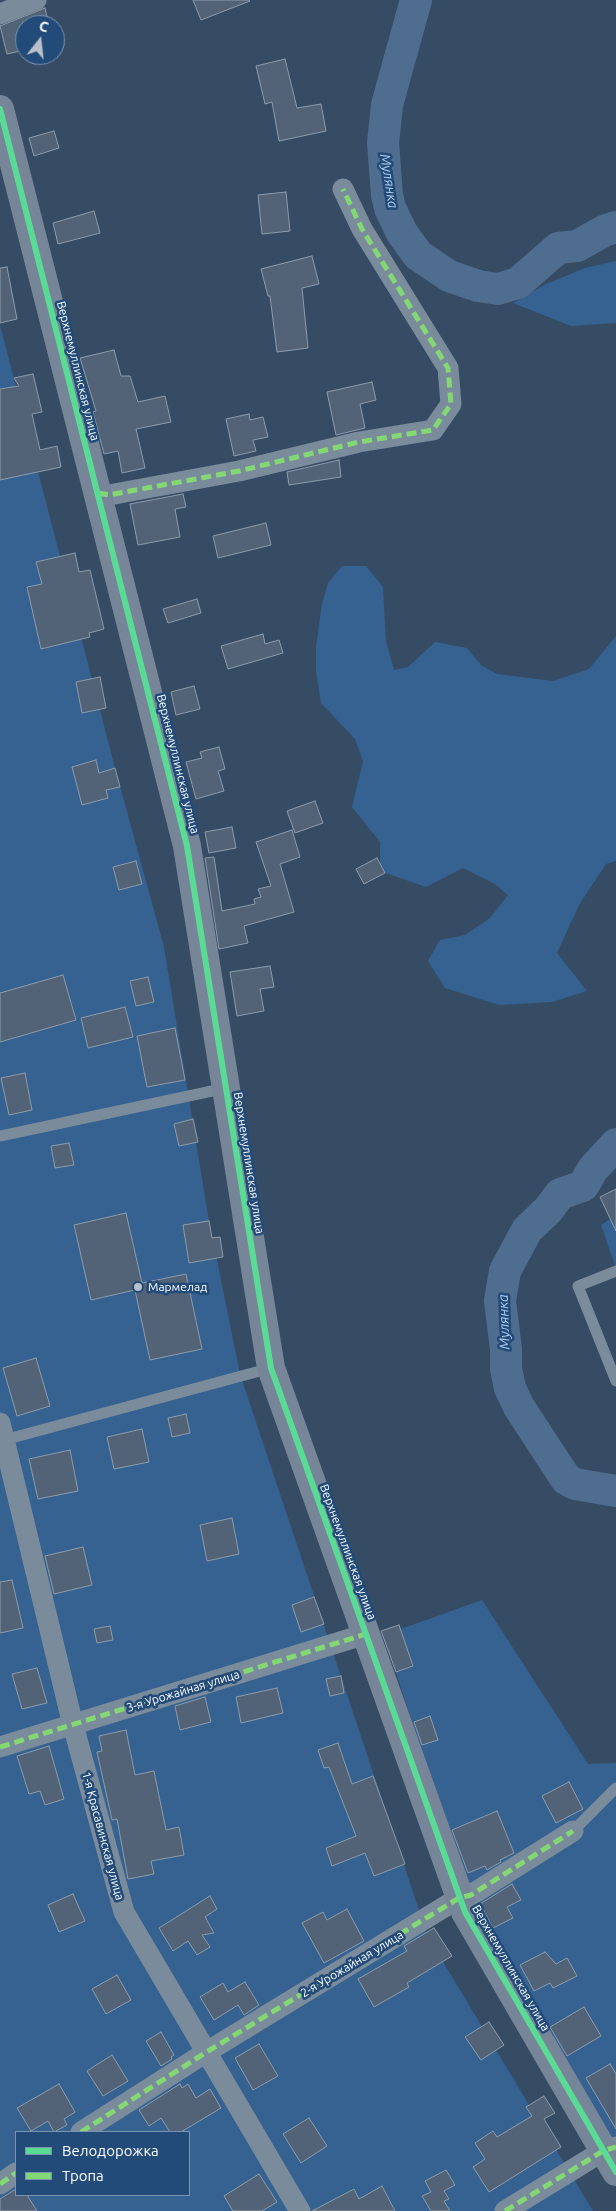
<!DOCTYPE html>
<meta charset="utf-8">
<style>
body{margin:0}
#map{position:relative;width:616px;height:2211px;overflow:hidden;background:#364c65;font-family:Ubuntu,sans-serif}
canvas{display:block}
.legend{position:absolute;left:15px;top:2131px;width:175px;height:65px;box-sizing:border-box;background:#224b79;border:1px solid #7a93af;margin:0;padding:6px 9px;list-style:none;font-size:15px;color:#fff}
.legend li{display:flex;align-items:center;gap:10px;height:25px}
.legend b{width:25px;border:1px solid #7a93af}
.north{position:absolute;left:15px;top:15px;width:50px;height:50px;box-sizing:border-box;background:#224b79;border:1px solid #7a93af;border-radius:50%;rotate:16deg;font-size:14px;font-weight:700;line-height:20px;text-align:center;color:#fff}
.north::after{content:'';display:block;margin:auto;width:18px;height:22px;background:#b9c0c9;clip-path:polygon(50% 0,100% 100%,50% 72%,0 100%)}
</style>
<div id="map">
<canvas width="616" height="2211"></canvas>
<ul class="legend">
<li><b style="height:6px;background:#5adb95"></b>Велодорожка</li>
<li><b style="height:6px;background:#83d873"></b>Тропа</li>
</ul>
<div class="north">С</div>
</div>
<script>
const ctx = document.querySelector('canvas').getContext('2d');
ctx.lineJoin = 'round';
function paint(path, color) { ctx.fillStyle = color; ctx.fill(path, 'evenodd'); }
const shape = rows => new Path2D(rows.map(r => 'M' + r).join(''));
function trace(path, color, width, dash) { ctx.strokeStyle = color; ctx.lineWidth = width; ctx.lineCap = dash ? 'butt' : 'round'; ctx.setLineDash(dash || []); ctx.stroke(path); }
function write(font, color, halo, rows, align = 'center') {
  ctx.font = font + ' Ubuntu,sans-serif'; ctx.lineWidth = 5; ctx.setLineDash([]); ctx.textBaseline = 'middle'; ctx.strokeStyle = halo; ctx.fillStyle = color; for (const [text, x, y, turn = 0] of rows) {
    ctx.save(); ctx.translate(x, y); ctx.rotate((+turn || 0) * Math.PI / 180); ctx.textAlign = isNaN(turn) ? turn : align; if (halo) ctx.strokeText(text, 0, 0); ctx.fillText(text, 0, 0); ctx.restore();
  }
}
paint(shape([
 [616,261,616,323,571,326,513,303,544,285,585,268],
 [0,325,115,768,164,947,209,1221,240,1374,428,1937,593,2211,0,2211],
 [16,2132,189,2132,189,2195,16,2195],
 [342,566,366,566,383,587,386,641,394,670,408,667,435,642,467,648,481,665,497,674,553,681,589,669,616,636,616,861,606,864,579,905,557,953,587,991,552,1002,499,1005,445,988,428,961,440,940,465,935,490,918,508,895,495,884,463,868,426,887,380,871,380,842,352,807,363,761,355,739,321,703,316,671,316,646,322,604,328,583],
 [616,1215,616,1268,601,1225],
 [482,1600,588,1764,616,1763,616,2149,468,1897,384,1635]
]), '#356290');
trace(shape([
 [416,0,387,105,383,143,387,195,390,208,402,233,418,255,449,276,478,286,498,289,518,283,558,248,577,246,604,231,616,227],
 [616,1144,593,1169,583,1186,560,1194,548,1210,527,1230,505,1271,500,1301,506,1349,506,1369,510,1388,519,1407,566,1479,575,1484,616,1491]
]), '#4f6d8e', 32);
const building = shape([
 [193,0,249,0,250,1,201,20,193,0],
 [45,8,49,25,25,25,25,50,7,54,0,26,45,8],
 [285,59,297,108,321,104,326,131,279,141,272,102,265,104,256,66,285,59],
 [54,131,59,148,34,156,29,138,54,131],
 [286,192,290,231,262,234,258,195,286,192],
 [94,211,100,233,58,244,53,223,94,211],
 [312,256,319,284,302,288,308,348,277,352,270,296,268,296,261,269,312,256],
 [7,267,17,319,0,323,0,268,7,267],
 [114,350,121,376,130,376,138,402,165,396,171,422,136,429,145,468,122,473,118,451,104,454,93,412,96,411,80,358,114,350],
 [33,374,42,412,32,414,40,450,57,446,61,467,0,480,0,389,19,386,14,378,33,374],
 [372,382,376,400,360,404,365,428,336,435,327,392,372,382],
 [249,414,250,420,263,417,268,437,253,440,256,451,234,456,226,419,249,414],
 [339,460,341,477,289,485,287,472,339,460],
 [183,494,186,507,175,509,180,537,138,545,130,504,183,494],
 [266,523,271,545,218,558,213,536,266,523],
 [75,553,79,572,90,570,104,629,89,633,90,637,41,649,27,587,42,584,36,562,75,553],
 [197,599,201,613,168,623,163,609,197,599],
 [263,634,265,644,279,640,283,653,228,669,221,646,263,634],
 [100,677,106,708,82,713,76,682,100,677],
 [194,686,200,709,176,715,171,692,194,686],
 [219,747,225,769,218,771,224,791,196,799,186,762,202,758,200,752,219,747],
 [96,760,99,773,115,768,120,787,106,790,108,798,82,805,72,767,96,760],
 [315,801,323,823,295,833,287,811,315,801],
 [232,827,236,848,209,853,205,832,232,827],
 [292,830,300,857,280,864,294,912,244,926,248,943,219,949,205,858,214,857,222,911,255,904,254,899,261,897,258,889,271,886,256,842,292,830],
 [377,858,385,873,364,884,356,869,377,858],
 [136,861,142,884,119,890,113,867,136,861],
 [270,966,274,987,260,989,264,1011,237,1016,230,972,270,966],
 [63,975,76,1020,0,1042,0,993,63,975],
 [148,977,154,1002,136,1006,130,981,148,977],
 [125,1007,133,1037,88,1048,81,1018,125,1007],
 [175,1028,185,1080,147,1087,137,1036,175,1028],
 [25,1073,32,1110,9,1115,1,1078,25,1073],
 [193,1119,198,1142,179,1146,174,1124,193,1119],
 [69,1143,74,1165,55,1168,51,1146,69,1143],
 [616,1189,616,1231,600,1197,616,1189],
 [126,1213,142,1283,186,1274,202,1349,150,1360,135,1290,91,1300,74,1225,126,1213],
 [209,1221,212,1238,220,1237,223,1257,189,1263,183,1225,209,1221],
 [36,1358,50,1406,17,1416,3,1368,36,1358],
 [186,1414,190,1433,172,1437,168,1418,186,1414],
 [142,1429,149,1462,114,1469,107,1437,142,1429],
 [70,1450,78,1491,38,1499,29,1459,70,1450],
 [232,1518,239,1554,207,1561,200,1525,232,1518],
 [83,1547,92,1585,54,1594,45,1556,83,1547],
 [12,1580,23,1628,0,1633,0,1582,12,1580],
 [314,1597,324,1624,301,1632,292,1605,314,1597],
 [399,1625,413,1666,396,1672,381,1631,399,1625],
 [110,1626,113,1640,97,1643,94,1629,110,1626],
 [37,1668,47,1703,22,1709,12,1674,37,1668],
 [341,1676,344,1693,330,1696,326,1679,341,1676],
 [277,1688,283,1713,241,1723,236,1697,277,1688],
 [205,1697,211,1722,180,1730,175,1706,205,1697],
 [430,1716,438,1740,422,1745,414,1722,430,1716],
 [126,1730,135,1775,154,1771,166,1830,179,1827,184,1855,151,1861,154,1874,128,1879,117,1819,112,1820,97,1752,102,1751,99,1736,126,1730],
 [338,1743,352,1784,373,1776,405,1864,374,1876,365,1853,332,1866,326,1848,356,1836,329,1767,324,1768,318,1750,338,1743],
 [49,1746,64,1799,45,1805,40,1791,29,1794,17,1756,49,1746],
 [569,1782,583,1809,556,1823,542,1796,569,1782],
 [497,1811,514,1853,500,1860,501,1862,487,1870,485,1866,468,1873,452,1830,497,1811],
 [512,1884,521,1900,507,1907,513,1918,493,1928,480,1904,512,1884],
 [73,1894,85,1921,59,1932,48,1905,73,1894],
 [210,1896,217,1909,205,1917,214,1933,202,1935,210,1947,197,1955,188,1941,173,1951,159,1928,210,1896],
 [347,1909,364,1941,324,1963,302,1923,323,1912,327,1920,347,1909],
 [434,1928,452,1956,407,1983,409,1987,374,2007,358,1979,407,1951,404,1946,434,1928],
 [545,1952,556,1964,567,1958,577,1976,553,1988,550,1983,534,1991,520,1965,545,1952],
 [117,1975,131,2000,106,2014,92,1989,117,1975],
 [245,1982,259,2005,244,2015,238,2005,214,2020,200,1997,223,1983,228,1992,245,1982],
 [584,2007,601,2036,567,2056,550,2027,584,2007],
 [489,2022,504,2045,481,2060,465,2037,489,2022],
 [161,2032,174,2055,171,2057,172,2059,161,2066,146,2041,161,2032],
 [259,2044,278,2076,253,2090,235,2058,259,2044],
 [112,2055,128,2081,103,2096,87,2071,112,2055],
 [610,2064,616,2074,616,2129,586,2078,610,2064],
 [59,2084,75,2112,64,2119,67,2125,54,2132,48,2121,31,2131,17,2108,59,2084],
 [180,2084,182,2088,188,2084,196,2098,210,2089,221,2108,181,2132,170,2132,161,2118,149,2126,139,2110,180,2084],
 [544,2096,555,2113,544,2119,561,2147,489,2192,473,2167,485,2159,475,2143,493,2131,497,2137,532,2116,526,2107,544,2096],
 [309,2118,327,2146,301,2163,283,2134,309,2118],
 [446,2170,455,2185,444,2191,449,2199,444,2201,450,2211,431,2211,422,2196,431,2192,425,2181,446,2170],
 [259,2174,277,2202,262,2211,233,2211,224,2196,259,2174],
 [382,2186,395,2211,312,2211,354,2189,359,2199,382,2186],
 [16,2189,16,2195,27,2195,37,2211,0,2211,0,2199,16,2189]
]);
paint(building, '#526377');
trace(building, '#8d9cab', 1);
trace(shape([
 [0,1136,226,1088],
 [616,1271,578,1286,616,1381],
 [4,1440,271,1368],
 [573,1831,616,1788]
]), '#7a8b9c', 11);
trace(shape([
 [0,14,36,0],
 [98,493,109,495,239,471,359,442,433,430,451,404,448,368,362,229,343,189],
 [0,1423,73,1725,124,1912,300,2211],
 [0,1747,366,1634],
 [81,2132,205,2053,459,1898,471,1895,573,1831],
 [0,2184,16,2173],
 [505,2211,603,2151,616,2147]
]), '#7a8b9c', 21);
trace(shape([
 [0,109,187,846,271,1368,465,1912,616,2172]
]), '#768698', 28);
trace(shape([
 [98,493,109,495,239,471,359,442,433,430,451,404,448,368,362,229,343,189],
 [0,1747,366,1634],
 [81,2132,205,2053,459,1898,471,1895,573,1831],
 [0,2184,16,2173],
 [505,2211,603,2151,616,2147]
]), '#83d873', 5, [10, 5]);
trace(shape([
 [0,109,187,846,271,1368,465,1912,616,2172]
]), '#5adb95', 6);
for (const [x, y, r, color] of [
 [138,1287,5,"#b9c0c9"]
]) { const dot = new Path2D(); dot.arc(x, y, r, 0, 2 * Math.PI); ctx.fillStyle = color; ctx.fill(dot); trace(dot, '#224b79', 2); }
write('12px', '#fff', '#224b79', [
 ["Верхнемуллинская улица",78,371,76],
 ["Верхнемуллинская улица",178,764,76],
 ["Верхнемуллинская улица",249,1163,81],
 ["Верхнемуллинская улица",348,1552,70],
 ["3-я Урожайная улица",183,1691,-17],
 ["1-я Красавинская улица",103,1836,75],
 ["2-я Урожайная улица",352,1964,-31],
 ["Верхнемуллинская улица",511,1968,60]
]);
write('12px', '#fff', '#224b79', [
 ["Мармелад",148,1287]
], 'left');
write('italic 14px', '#afcded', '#224b79', [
 ["Мулянка",389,181,81],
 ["Мулянка",504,1322,-92]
]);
</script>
